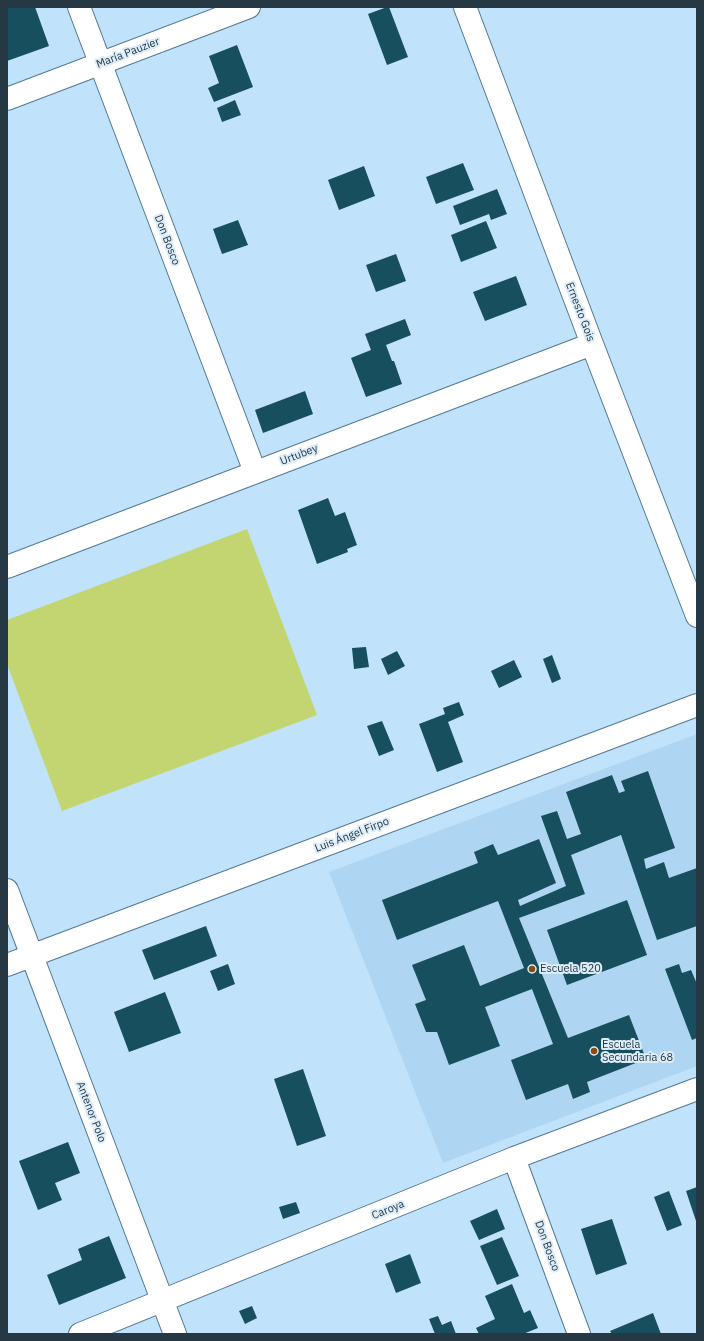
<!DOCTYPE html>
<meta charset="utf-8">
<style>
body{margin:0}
#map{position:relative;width:704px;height:1341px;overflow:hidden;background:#c0e2fa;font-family:"IBM Plex Sans",sans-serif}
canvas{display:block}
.frame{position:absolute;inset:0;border:8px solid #263843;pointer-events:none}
</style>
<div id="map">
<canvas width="704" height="1341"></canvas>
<div class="frame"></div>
</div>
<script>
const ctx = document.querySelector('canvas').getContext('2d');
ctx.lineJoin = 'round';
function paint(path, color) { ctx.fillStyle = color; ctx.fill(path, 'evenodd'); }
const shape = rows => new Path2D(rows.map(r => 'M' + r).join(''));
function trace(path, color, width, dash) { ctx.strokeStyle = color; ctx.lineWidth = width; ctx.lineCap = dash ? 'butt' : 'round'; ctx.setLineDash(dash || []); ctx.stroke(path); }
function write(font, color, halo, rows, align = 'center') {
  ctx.font = font + ' "IBM Plex Sans",sans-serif'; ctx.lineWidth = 4; ctx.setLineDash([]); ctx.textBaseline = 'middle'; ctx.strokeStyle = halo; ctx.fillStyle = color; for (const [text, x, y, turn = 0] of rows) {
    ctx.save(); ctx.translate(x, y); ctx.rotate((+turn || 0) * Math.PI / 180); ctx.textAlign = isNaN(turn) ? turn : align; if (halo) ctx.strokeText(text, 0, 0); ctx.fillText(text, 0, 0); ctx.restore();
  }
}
paint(shape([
 [697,734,697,1066,443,1163,329,872]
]), '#aed5f1');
paint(shape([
 [247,529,317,715,62,811,7,664,7,620]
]), '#c2d571');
paint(shape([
 [7,7,35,7,49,46,7,61],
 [387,7,389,7,408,57,387,65,368,14],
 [237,45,253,87,214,102,208,88,219,83,209,56],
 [235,100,241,115,222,122,217,108],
 [463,163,474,190,436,204,426,177],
 [364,166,375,196,339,210,328,180],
 [497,189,507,214,491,220,489,214,460,225,453,206],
 [238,220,248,245,222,254,213,229],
 [486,221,497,248,461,262,451,235],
 [396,254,406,281,376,292,366,265],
 [516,276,527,305,485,321,473,292],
 [405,319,411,335,386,345,392,361,394,361,402,384,366,397,351,358,371,350,365,334],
 [305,391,313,414,263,433,255,410],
 [328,498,335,516,345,512,357,545,347,549,348,552,317,564,298,510],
 [366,647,369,667,354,669,352,648],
 [397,651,405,666,388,675,381,659],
 [552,655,561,679,552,683,543,659],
 [514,660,522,677,499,688,491,671],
 [459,702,464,715,448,722,463,762,437,772,419,724,445,714,443,708],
 [382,721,394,750,379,756,367,726],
 [648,771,675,848,644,859,646,869,664,862,669,878,697,868,697,926,657,940,621,835,571,855,585,894,519,918,568,1038,629,1015,646,1059,587,1082,590,1092,573,1099,568,1084,526,1100,511,1060,553,1044,532,989,485,1007,500,1046,449,1065,437,1032,426,1032,415,1004,426,1000,412,965,464,945,480,986,524,968,498,901,397,940,382,900,478,863,474,852,493,844,498,855,539,839,556,883,518,900,520,906,566,886,541,816,557,811,567,839,581,834,566,792,612,775,619,793,625,791,621,781],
 [627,900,647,955,567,985,547,930],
 [206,926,217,956,154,980,142,950],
 [228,964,235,984,218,991,210,971],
 [679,964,682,973,691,970,697,984,697,1038,692,1040,665,969],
 [165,992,181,1033,129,1052,114,1012],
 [303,1069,326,1136,297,1146,274,1079],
 [68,1142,80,1173,55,1183,62,1200,38,1210,19,1161],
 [697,1187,697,1224,686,1191],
 [669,1191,682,1225,667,1231,654,1197],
 [296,1202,300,1213,283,1219,279,1207],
 [497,1209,505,1229,479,1240,470,1221],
 [612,1219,627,1264,596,1275,581,1229],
 [109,1236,126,1278,59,1305,47,1275,82,1260,78,1249],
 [502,1237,519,1276,497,1285,480,1246],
 [410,1254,421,1283,396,1293,385,1264],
 [512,1284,524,1313,530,1310,538,1328,523,1334,479,1334,476,1328,495,1319,485,1296],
 [252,1306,257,1318,245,1324,239,1311],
 [653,1313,661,1334,612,1334,610,1331],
 [438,1316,442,1325,451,1321,456,1334,435,1334,429,1319]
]), '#184f5e');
const minor = shape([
 [79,7,255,472],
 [465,7,592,344,697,616],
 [7,99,249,7],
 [7,567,592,344],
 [7,890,175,1334],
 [7,965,697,705],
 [514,1158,579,1334],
 [80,1334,514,1158,697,1089]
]);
trace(minor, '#517994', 24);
trace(minor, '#fff', 22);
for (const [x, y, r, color] of [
 [532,969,4,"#894b0e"],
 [594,1051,4,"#894b0e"]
]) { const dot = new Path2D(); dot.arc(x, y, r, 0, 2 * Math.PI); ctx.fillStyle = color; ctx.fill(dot); trace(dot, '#dcedf9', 1.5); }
write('11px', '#263843', '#dcedf9', [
 ["María Pauzier",128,53,-21],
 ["Don Bosco",167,240,69],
 ["Ernesto Gois",580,312,69],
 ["Urtubey",299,455,-21],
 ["Luis Ángel Firpo",352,835,-21],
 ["Antenor Polo",91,1112,69],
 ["Caroya",388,1210,-22],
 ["Don Bosco",547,1246,70]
]);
write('11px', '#263843', '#dcedf9', [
 ["Escuela 520",540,969],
 ["Escuela",602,1045],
 ["Secundaria 68",602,1058]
], 'left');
</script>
